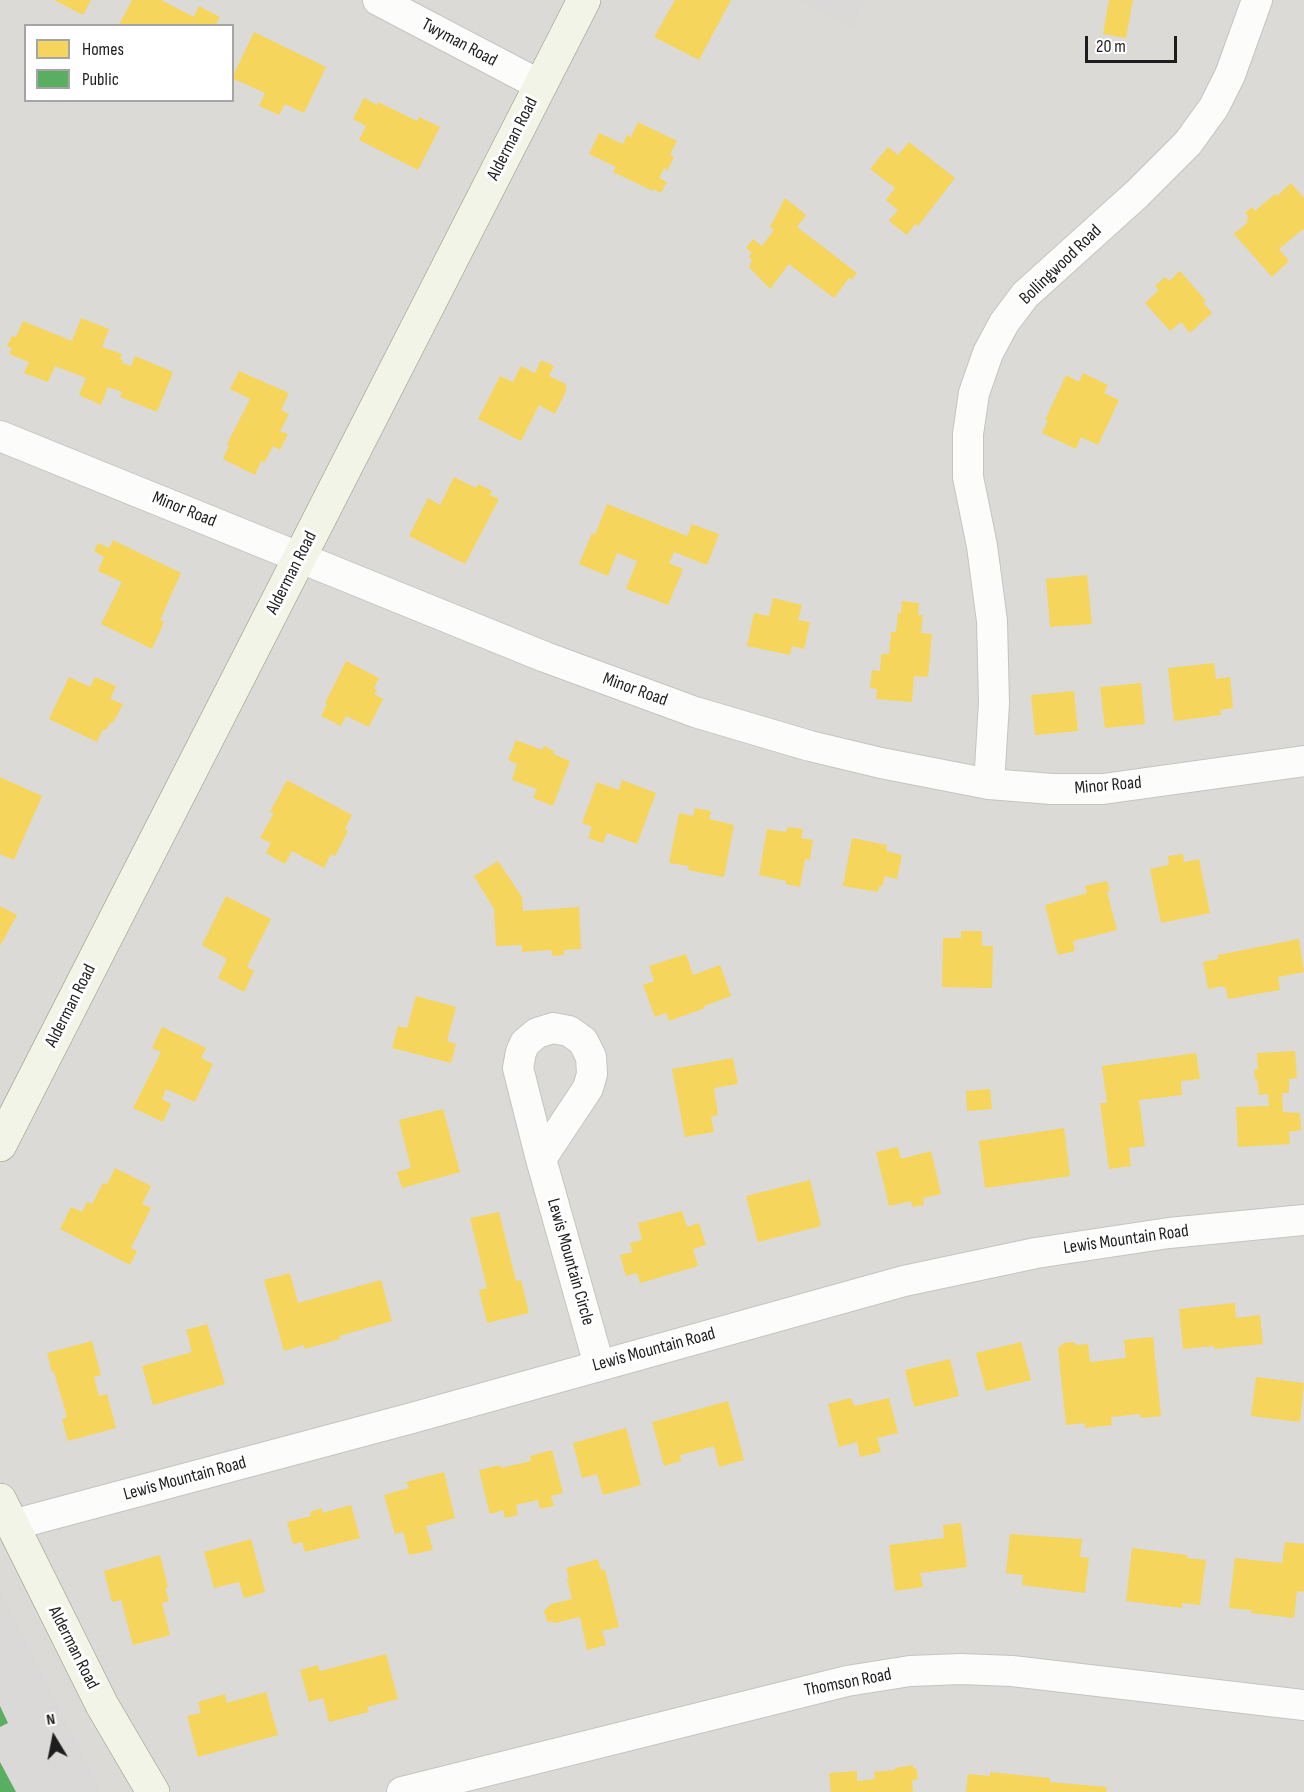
<!DOCTYPE html>
<style>
body{margin:0}
#map{position:relative;width:1304px;height:1792px;overflow:hidden;background:#ecebe5;font-family:"Sofia Sans Condensed",sans-serif}
canvas{display:block}
.legend{position:absolute;left:24px;top:24px;width:210px;height:78px;box-sizing:border-box;background:#fff;border:2px solid #a5a5a5;margin:0;padding:8px 10px;list-style:none;font-size:18px;color:#1d1d1d}
.legend li{display:flex;align-items:center;gap:12px;height:30px}
.legend b{width:30px;border:2px solid #a5a5a5}
.north{position:absolute;left:24px;top:1708px;width:60px;height:60px;-webkit-text-stroke:4px #fff;paint-order:stroke;rotate:350deg;font-size:16px;font-weight:700;line-height:24px;text-align:center;color:#1d1d1d}
.north::after{content:'';display:block;margin:auto;width:21px;height:27px;background:#1d1d1d;clip-path:polygon(50% 0,100% 100%,50% 72%,0 100%)}
.scale{position:absolute;left:1085px;top:36px;width:92px;height:27px;box-sizing:border-box;border:3px solid #1d1d1d;border-top:0;padding-left:8px;font-size:18px;line-height:21px;white-space:nowrap;color:#1d1d1d;-webkit-text-stroke:4px #fff;paint-order:stroke}
</style>
<div id="map">
<canvas width="1304" height="1792"></canvas>
<ul class="legend">
<li><b style="height:16px;background:#f6d55c"></b>Homes</li>
<li><b style="height:16px;background:#5aae61"></b>Public</li>
</ul>
<div class="north">N</div>
<div class="scale">20 m</div>
</div>
<script>
const ctx = document.querySelector('canvas').getContext('2d');
ctx.lineJoin = 'round';
function paint(path, color) { ctx.fillStyle = color; ctx.fill(path, 'evenodd'); }
const shape = rows => new Path2D(rows.map(r => 'M' + r).join(''));
function trace(path, color, width, dash) { ctx.strokeStyle = color; ctx.lineWidth = width; ctx.lineCap = dash ? 'butt' : 'round'; ctx.setLineDash(dash || []); ctx.stroke(path); }
function write(font, color, halo, rows, align = 'center') {
  ctx.font = font + ' "Sofia Sans Condensed",sans-serif'; ctx.lineWidth = 6; ctx.setLineDash([]); ctx.textBaseline = 'middle'; ctx.strokeStyle = halo; ctx.fillStyle = color; for (const [text, x, y, turn = 0] of rows) {
    ctx.save(); ctx.translate(x, y); ctx.rotate((+turn || 0) * Math.PI / 180); ctx.textAlign = isNaN(turn) ? turn : align; if (halo) ctx.strokeText(text, 0, 0); ctx.fillText(text, 0, 0); ctx.restore();
  }
}
paint(shape([
 [0,0,1304,0,1304,1792,0,1792],
 [26,26,232,26,232,100,26,100]
]), '#dbdad7');
paint(shape([
 [800,0,867,0,853,28],
 [0,1591,102,1792,0,1792]
]), '#dad9d7');
paint(shape([
 [54,0,91,0,83,15],
 [132,0,161,0,194,17,199,6,220,17,215,26,121,26,119,25],
 [675,0,731,0,699,60,654,37],
 [1109,0,1133,0,1126,38,1103,34],
 [254,32,326,67,304,113,285,104,279,115,259,106,265,93,232,78],
 [364,98,377,105,378,102,417,121,419,117,440,127,418,170,359,140,366,126,353,119],
 [638,122,677,141,670,155,674,157,667,171,664,168,659,178,667,182,661,193,654,189,653,191,613,172,616,167,589,154,599,133,623,144,627,135,631,137],
 [909,142,955,178,918,226,915,224,907,235,889,221,898,210,886,200,895,188,870,169,888,147,898,155],
 [1291,183,1304,198,1304,231,1303,229,1279,249,1289,261,1272,277,1234,234,1248,222,1246,220,1249,217,1245,213,1252,207,1255,211,1275,194,1277,196],
 [785,198,806,215,797,227,857,273,851,280,849,278,834,298,789,264,770,289,749,267,752,260,749,257,752,253,746,248,753,239,762,246,774,230,770,227],
 [1180,271,1206,301,1203,303,1212,313,1190,333,1181,322,1170,331,1145,303,1159,290,1155,286,1165,277,1169,281],
 [81,318,109,329,102,347,122,354,120,359,123,360,122,363,131,366,135,356,173,372,157,412,120,397,122,392,108,387,101,405,79,395,86,378,55,366,48,382,24,373,29,362,9,354,12,349,7,346,12,336,16,337,23,321,72,341],
 [541,360,554,366,549,376,566,384,566,391,555,414,539,405,521,441,478,419,500,376,513,382,521,366,535,373],
 [239,371,289,393,281,410,289,414,280,431,288,434,280,450,273,446,264,463,261,461,255,475,223,459,229,446,227,444,250,399,230,389],
 [1083,373,1108,385,1104,393,1119,400,1098,445,1081,437,1076,449,1042,433,1048,421,1045,420,1066,375,1079,382],
 [454,477,476,488,478,484,492,491,490,495,499,499,465,564,409,536,428,498,440,505],
 [607,504,687,536,692,524,719,534,707,565,674,552,669,563,683,569,668,605,626,589,637,561,617,553,608,576,579,564,592,533,595,535],
 [113,540,181,573,160,620,164,622,152,649,101,624,122,582,98,571,104,557,94,551,98,543,109,548],
 [1087,575,1092,624,1050,627,1046,579],
 [773,598,802,605,798,620,810,622,804,649,792,646,790,655,747,646,754,613,769,616],
 [902,601,919,603,918,615,923,615,921,633,932,634,928,677,914,676,912,702,876,699,877,689,870,688,872,670,880,671,881,654,889,654,891,632,896,632,898,613,901,613],
 [346,661,379,678,374,688,377,690,374,694,383,699,369,727,346,716,341,726,321,716,327,704,325,703],
 [1214,663,1216,679,1230,677,1233,708,1220,710,1221,715,1174,721,1168,668],
 [69,677,90,687,95,677,116,686,110,699,123,704,113,723,111,722,106,730,103,729,97,742,49,719],
 [1141,683,1145,724,1105,728,1100,687],
 [1074,691,1078,731,1035,735,1031,695],
 [516,740,542,750,544,746,554,751,553,754,570,761,553,806,533,798,537,789,512,780,517,764,508,760],
 [0,777,42,796,14,860,0,854],
 [287,780,352,815,345,829,348,831,335,856,331,854,324,868,292,851,285,864,266,853,271,843,260,838,274,813,270,812],
 [622,780,656,793,637,844,607,833,603,843,588,838,592,827,582,823,597,782,619,790],
 [695,808,711,811,709,819,734,825,724,877,688,870,689,866,669,863,679,813,693,816],
 [788,827,803,829,801,838,813,840,810,860,805,859,800,887,786,884,786,881,759,875,767,829,786,832],
 [852,838,887,845,886,851,902,855,897,879,885,876,882,887,879,886,878,892,843,886],
 [1183,854,1184,862,1199,859,1210,913,1161,923,1150,869,1169,865,1168,856],
 [498,861,522,897,523,911,579,907,581,949,564,950,564,955,552,956,552,950,522,952,522,945,496,946,494,909,474,876],
 [1107,881,1110,891,1107,892,1117,930,1073,941,1075,951,1058,955,1045,905,1087,893,1085,886],
 [226,896,271,919,247,967,254,971,244,992,218,978,227,959,202,945],
 [0,906,17,915,0,946],
 [961,931,982,931,982,946,993,946,992,988,942,987,943,938,961,938],
 [1299,939,1304,972,1278,977,1280,990,1228,999,1226,988,1224,988,1223,986,1208,989,1203,962,1218,959,1218,955],
 [686,954,693,975,720,965,731,996,704,1006,705,1008,669,1021,666,1013,655,1017,643,985,654,981,649,966],
 [416,996,456,1007,447,1041,456,1044,451,1063,392,1048,398,1026,407,1028],
 [162,1027,206,1048,201,1058,213,1064,195,1102,166,1089,162,1099,171,1104,163,1122,133,1108,161,1052,152,1048],
 [1295,1051,1297,1078,1289,1079,1289,1093,1282,1093,1283,1112,1300,1113,1301,1130,1289,1132,1290,1144,1238,1147,1236,1107,1269,1106,1268,1094,1259,1095,1257,1079,1255,1079,1254,1070,1258,1069,1257,1053],
 [1196,1053,1200,1079,1181,1081,1182,1095,1139,1100,1145,1146,1129,1148,1131,1166,1109,1169,1100,1103,1107,1103,1102,1066],
 [733,1058,738,1084,714,1088,718,1115,711,1117,714,1132,685,1137,672,1069],
 [990,1089,992,1109,967,1111,966,1091],
 [443,1109,460,1172,402,1188,397,1172,411,1168,399,1120],
 [1064,1128,1070,1176,985,1188,979,1141],
 [898,1147,901,1159,931,1151,941,1194,923,1198,924,1205,912,1207,911,1201,889,1206,876,1152],
 [115,1168,151,1186,142,1204,151,1208,131,1248,137,1251,130,1265,60,1229,71,1207,82,1212,87,1202,92,1204,103,1183,107,1184],
 [810,1180,821,1226,758,1242,746,1196],
 [682,1211,687,1227,699,1223,706,1245,693,1249,698,1266,640,1283,637,1273,626,1276,620,1255,632,1252,630,1243,642,1240,638,1223],
 [499,1212,516,1281,521,1280,529,1313,487,1323,479,1290,487,1288,470,1218],
 [290,1273,298,1303,381,1280,392,1321,339,1336,340,1339,305,1349,304,1345,284,1351,264,1280],
 [1235,1303,1236,1318,1260,1315,1263,1344,1214,1349,1214,1346,1183,1349,1179,1309],
 [207,1324,225,1384,153,1405,142,1366,192,1352,186,1330],
 [1153,1337,1161,1416,1141,1418,1140,1414,1111,1417,1112,1425,1085,1428,1085,1423,1066,1425,1058,1348,1064,1343,1073,1342,1077,1345,1088,1344,1090,1362,1126,1358,1124,1340],
 [92,1341,101,1375,94,1377,99,1396,107,1394,116,1428,68,1441,62,1419,67,1417,54,1372,52,1372,47,1353],
 [1021,1342,1031,1380,986,1391,976,1353],
 [950,1359,959,1396,914,1407,905,1370],
 [1256,1377,1304,1383,1300,1422,1251,1416],
 [851,1398,854,1406,889,1398,898,1433,877,1438,881,1452,860,1457,857,1442,839,1447,828,1404],
 [728,1401,744,1460,719,1467,714,1446,680,1455,681,1461,664,1466,652,1422],
 [626,1428,641,1485,603,1495,597,1474,582,1478,573,1443],
 [552,1450,563,1493,551,1496,554,1506,540,1509,538,1500,516,1505,518,1515,505,1518,503,1510,490,1514,479,1470,500,1465,501,1468,531,1461,530,1456],
 [444,1472,455,1518,426,1526,433,1550,409,1555,403,1532,395,1534,384,1495,409,1488,406,1482],
 [351,1505,360,1538,305,1552,302,1542,293,1544,287,1522,311,1516,310,1512,322,1508,322,1513],
 [961,1523,967,1567,920,1573,923,1587,895,1591,889,1545,944,1538,943,1525],
 [1010,1534,1082,1539,1080,1557,1089,1558,1085,1593,1022,1585,1023,1575,1006,1573],
 [251,1539,265,1592,244,1598,239,1582,214,1588,204,1552],
 [1285,1542,1304,1544,1304,1592,1297,1591,1294,1618,1251,1613,1251,1610,1229,1608,1235,1558,1282,1563],
 [1132,1548,1187,1555,1187,1558,1206,1560,1200,1605,1182,1603,1182,1608,1126,1601],
 [160,1555,168,1587,165,1588,169,1601,162,1603,170,1635,133,1645,121,1600,112,1602,104,1571],
 [598,1559,601,1570,605,1570,619,1627,602,1631,606,1645,587,1650,580,1617,555,1623,547,1621,544,1611,551,1604,572,1599,567,1578,569,1578,566,1568],
 [386,1654,398,1699,367,1707,369,1712,329,1722,323,1698,309,1702,300,1670,318,1665,320,1671],
 [266,1692,278,1735,198,1757,187,1716,201,1713,198,1702,225,1694,227,1703],
 [913,1765,913,1768,916,1768,918,1779,912,1781,913,1792,831,1792,829,1773,857,1771,857,1781,875,1779,874,1772,895,1770,895,1768],
 [990,1772,1050,1778,1050,1782,1107,1787,1106,1792,966,1792,968,1774,990,1776]
]), '#f6d55c');
paint(shape([
 [0,1706,8,1723,0,1727],
 [0,1762,16,1792,0,1792]
]), '#5aae61');
const minor = shape([
 [378,0,540,85],
 [0,436,545,657,695,712,810,746,881,763,989,784,1052,789,1103,789,1304,761],
 [989,784,994,703,992,621,982,546,968,477,968,434,974,393,988,353,1004,323,1025,295,1137,194,1188,143,1214,107,1230,75,1257,0],
 [553,1028,569,1031,583,1041,591,1057,592,1074,588,1088,541,1159,518,1068,521,1052,525,1043,537,1033,553,1028],
 [541,1159,599,1365],
 [12,1525,412,1418,904,1281,1036,1253,1169,1233,1304,1220],
 [402,1792,847,1681,910,1671,961,1669,1012,1671,1304,1705]
]);
const secondary = shape([
 [0,1145,584,0],
 [0,1500,102,1705,153,1792]
]);
trace(minor, '#c4c4c1', 32);
trace(secondary, '#92967c', 34);
trace(minor, '#fcfcfb', 30);
trace(secondary, '#f2f4e8', 33);
write('18px', '#1d1d1d', '#fff', [
 ["Twyman Road",459,43,28],
 ["Alderman Road",513,139,-63],
 ["Bollingwood Road",1061,265,-44],
 ["Minor Road",184,510,22],
 ["Alderman Road",292,573,-63],
 ["Minor Road",635,690,20],
 ["Minor Road",1108,786,-5],
 ["Alderman Road",71,1006,-63],
 ["Lewis Mountain Road",1126,1240,-8],
 ["Lewis Mountain Circle",570,1262,74],
 ["Lewis Mountain Road",654,1350,-15],
 ["Lewis Mountain Road",185,1479,-15],
 ["Alderman Road",73,1648,63],
 ["Thomson Road",848,1683,-11]
]);
</script>
